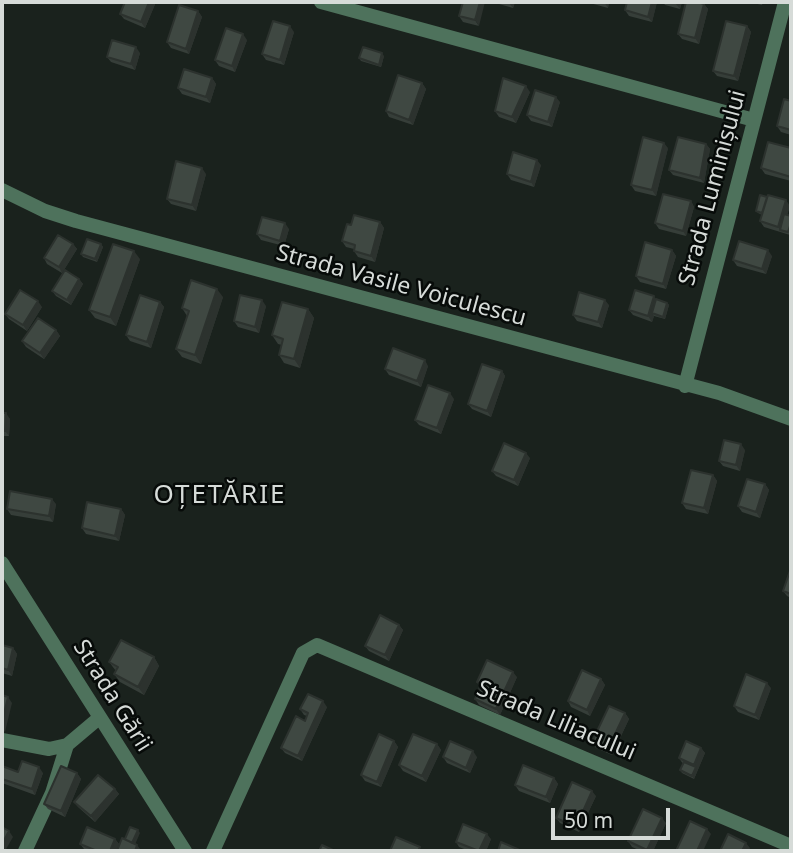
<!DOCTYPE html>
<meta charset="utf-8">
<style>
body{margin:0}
#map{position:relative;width:793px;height:853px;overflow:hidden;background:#1a221d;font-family:"Noto Sans",sans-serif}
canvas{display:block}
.frame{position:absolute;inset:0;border:4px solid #d6dbd8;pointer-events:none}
.scale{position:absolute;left:551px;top:808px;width:119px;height:32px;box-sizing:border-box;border:4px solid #d6dbd8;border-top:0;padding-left:9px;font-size:21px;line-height:24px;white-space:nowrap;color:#d6dbd8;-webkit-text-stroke:5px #070b09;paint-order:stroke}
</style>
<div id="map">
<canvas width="793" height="853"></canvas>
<div class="frame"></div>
<div class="scale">50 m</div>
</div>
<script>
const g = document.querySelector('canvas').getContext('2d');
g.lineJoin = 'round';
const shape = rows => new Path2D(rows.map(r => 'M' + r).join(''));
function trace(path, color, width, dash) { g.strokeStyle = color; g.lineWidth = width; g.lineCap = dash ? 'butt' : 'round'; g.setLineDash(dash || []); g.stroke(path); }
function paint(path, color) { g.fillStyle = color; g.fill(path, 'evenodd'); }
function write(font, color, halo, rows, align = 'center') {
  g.font = font + ' "Noto Sans",sans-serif'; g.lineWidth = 5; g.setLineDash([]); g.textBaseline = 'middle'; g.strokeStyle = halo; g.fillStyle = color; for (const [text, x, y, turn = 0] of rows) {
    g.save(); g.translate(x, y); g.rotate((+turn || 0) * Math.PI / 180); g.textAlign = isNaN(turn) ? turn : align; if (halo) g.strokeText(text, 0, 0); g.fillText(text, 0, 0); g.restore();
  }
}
trace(shape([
 [321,2,754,120],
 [2,190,45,211,76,221,719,393,791,419],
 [685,386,785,2],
 [2,563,185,851],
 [2,740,49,749,67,745,99,718],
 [25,851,52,793,67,745],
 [213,851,303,653,317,645,791,846]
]), '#4e725c', 14);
paint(shape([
 [125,2,156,2,145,28,124,19,120,14],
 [463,2,479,26,463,22,459,16],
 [492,2,515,2,513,8],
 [586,2,609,2,608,8],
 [657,2,652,22,629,16,625,10],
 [663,2,682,2,680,9,665,5],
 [748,2,763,2,762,5],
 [704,4,708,9,699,44,682,39,678,34],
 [198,11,202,17,189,54,171,48,167,42],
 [747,26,751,32,738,81,717,76,713,71],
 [294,32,284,65,266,60,262,54],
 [247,40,235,72,219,66,215,60],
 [140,53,135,70,111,62,107,57],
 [384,56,381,67,361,61,359,58],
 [212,78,216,84,210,103,182,94,178,88],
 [422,83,426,89,413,125,389,117,386,111],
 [530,92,516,123,499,117,495,111],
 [791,101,791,135,781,132,777,126],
 [560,102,552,127,531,121,527,115],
 [706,144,710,149,704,183,673,175,669,170],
 [668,148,656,196,635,191,631,185],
 [791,148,791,181,765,174,761,168],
 [541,165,534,187,511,180,507,174],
 [206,174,196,211,171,204,167,199],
 [691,201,694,207,686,236,659,229,655,223],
 [790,206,787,215,790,235,764,227,760,221,762,215,758,213,756,211],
 [380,222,384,228,375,262,358,257,354,251,354,249,346,247,342,241,351,225],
 [289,229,284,246,261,240,257,234],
 [73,244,77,249,62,273,47,264,44,258],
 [101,244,103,247,97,262,83,257,81,254],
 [672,250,676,256,666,289,640,282,636,276],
 [772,256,766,274,737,266,733,260],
 [140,259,116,326,95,318,89,310],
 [79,279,83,284,71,305,56,296,52,291],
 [223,297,201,364,182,357,176,349,187,316,182,308],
 [656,299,667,303,669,305,665,319,654,316,652,322,633,315,629,310],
 [160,302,164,307,151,348,130,341,126,335],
 [609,305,602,328,577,321,573,315],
 [266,306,259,333,238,327,234,321],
 [42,307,27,331,9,319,5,314],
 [308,309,314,318,300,368,284,363,279,355,282,345,278,344,272,335],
 [56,330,60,336,44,359,26,347,22,341],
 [428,366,421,387,389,375,385,369],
 [502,371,505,376,491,417,472,409,468,404],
 [454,399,441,434,419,425,415,420],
 [2,413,10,419,9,436,2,436],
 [745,450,740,471,723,466,719,461],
 [530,458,518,486,496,476,492,471],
 [713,475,717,481,708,514,686,509,682,503],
 [765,484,769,490,760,518,742,512,738,506],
 [56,504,53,522,11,515,7,509],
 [121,509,125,515,119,541,86,534,82,528],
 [791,568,791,598,787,596,783,591],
 [399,625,403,630,389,661,369,651,365,646],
 [2,645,13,648,17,654,12,676,2,673],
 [154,657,159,666,144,695,120,682,114,674,116,671,109,662],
 [517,677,500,715,479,705,475,699,480,687,477,682],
 [601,679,605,685,590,716,571,707,568,701],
 [771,688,759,720,738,712,734,706],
 [327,707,302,761,285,753,281,748,305,721,307,716,304,715,300,709],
 [625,713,629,719,612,755,596,748,592,742],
 [394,741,398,747,381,787,365,781,361,775],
 [437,744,441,750,426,782,403,771,399,765],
 [701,748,705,753,694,779,682,773,680,770,683,764,679,758],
 [443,757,477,757,470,773,447,763],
 [2,766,18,772,43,773,35,795,2,783],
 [77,773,81,779,65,817,48,809,44,804],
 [554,778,558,784,550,803,519,791,515,785],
 [115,789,119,794,95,822,78,807,74,802],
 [596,796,579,832,560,823,556,818],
 [666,823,653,851,641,851,632,847,628,841],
 [115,839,119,844,116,851,88,851,84,849,80,844],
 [491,839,486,851,469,851,459,847,456,842]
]), '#363e39');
paint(shape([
 [149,2,156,2,145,28,141,22],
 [480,2,485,2,479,26,475,20],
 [509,2,515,2,513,8,509,3],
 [604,2,609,2,608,8],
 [652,2,657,2,652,22,648,17],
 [677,2,682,2,680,9,676,4],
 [704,4,708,9,699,44,695,38],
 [198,11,202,17,189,54,186,49],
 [290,26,294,32,284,65,280,60],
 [747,26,751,32,738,81,734,76],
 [243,34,247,40,235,72,232,66],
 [136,47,140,53,135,70,131,64],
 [382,53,384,56,381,67,379,65],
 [212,78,216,84,210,103,206,97],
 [422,83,426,89,413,125,409,120],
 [526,86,530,92,516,123,512,117],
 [556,97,560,102,552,127,548,122],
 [664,143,668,148,656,196,652,190],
 [706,144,710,149,704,183,700,178],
 [537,160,541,165,534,187,531,182],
 [202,168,206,174,196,211,192,205],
 [786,200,790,206,782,230,780,230,778,227],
 [691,201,694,207,686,236,683,231],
 [380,222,384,228,375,262,371,256],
 [285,223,289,229,284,246,280,241],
 [73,244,77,249,62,273,59,267],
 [101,244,103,247,97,262,95,259],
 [672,250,676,256,666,289,663,284],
 [768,250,772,256,766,274,762,269],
 [134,251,140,259,116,326,110,317],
 [79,279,83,284,71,305,67,300],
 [217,289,223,297,201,364,195,355],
 [654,296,658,302,652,313,654,316,652,322,648,316],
 [262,300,266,306,259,333,255,327],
 [605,300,609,305,602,328,598,322],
 [38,301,42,307,27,331,23,325],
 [160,302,164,307,151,348,147,342],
 [667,303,669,305,665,319,663,317],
 [308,309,314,318,300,368,294,359],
 [56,330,60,336,44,359,40,353],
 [425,360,428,366,421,387,417,381],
 [502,371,505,376,491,417,487,411],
 [450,393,454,399,441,434,437,428],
 [6,413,10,419,9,436,5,431],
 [741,444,745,450,740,471,736,465],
 [526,453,530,458,518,486,514,480],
 [713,475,717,481,708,514,704,508],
 [765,484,769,490,760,518,756,512],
 [52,499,56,504,53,522,49,516],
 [121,509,125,515,119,541,115,536],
 [399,625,403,630,389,661,385,655],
 [13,648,17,654,12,676,8,670],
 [154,657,159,666,144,695,138,687],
 [513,672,517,677,500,715,496,709],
 [601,679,605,685,590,716,587,710],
 [767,683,771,688,759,720,755,715],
 [8,697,12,703,5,732,2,728,2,722],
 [323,701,327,707,302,761,298,756],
 [625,713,629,719,612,755,608,749],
 [394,741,398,747,381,787,377,782],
 [437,744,441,750,426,782,422,776],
 [701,748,705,753,694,779,692,776,696,767,694,765],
 [473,751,477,757,470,773,466,768],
 [39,767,43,773,35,795,32,789],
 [77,773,81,779,65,817,61,811],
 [554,778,558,784,550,803,546,797],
 [115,789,119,794,95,822,91,816],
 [592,791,596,796,579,832,576,827],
 [662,818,666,823,653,851,648,851,647,850],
 [707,829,711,834,703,851,697,851],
 [138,830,140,833,134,847,132,844],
 [9,831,13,837,5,851,2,851,2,844],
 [487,834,491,839,486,851,479,851],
 [115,839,119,844,116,851,110,851],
 [746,843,750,848,749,851,742,851],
 [137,845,141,850,141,851,135,851]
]), '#2c322e');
const building = shape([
 [125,2,149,2,141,22,120,14,125,2],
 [463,2,480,2,475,20,459,16,463,2],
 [627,2,652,2,648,17,625,10,627,2],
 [686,2,697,2,704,4,695,38,678,34,686,2],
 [179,5,198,11,186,49,167,42,179,5],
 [273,21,290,26,280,60,262,54,273,21],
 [726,21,747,26,734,76,713,71,726,21],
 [226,28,243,34,232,66,215,60,226,28],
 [112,40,136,47,131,64,107,57,112,40],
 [363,47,382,53,379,65,359,58,363,47],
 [184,69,212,78,206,97,178,88,184,69],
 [398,75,422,83,409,120,386,111,398,75],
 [503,78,526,86,512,117,495,111,503,78],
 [535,90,556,97,548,122,527,115,535,90],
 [784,99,791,101,791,130,777,126,784,99],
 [643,137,664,143,652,190,631,185,643,137],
 [678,137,706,144,700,178,669,170,678,137],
 [768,142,791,148,791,177,761,168,768,142],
 [513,152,537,160,531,182,507,174,513,152],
 [176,161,202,168,192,205,167,199,176,161],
 [663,194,691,201,683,231,655,223,663,194],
 [760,195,767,197,762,213,756,211,760,195],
 [768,195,786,200,778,227,760,221,768,195],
 [784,214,791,216,791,223,788,232,780,230,784,214],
 [354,215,380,222,371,256,354,251,355,245,342,241,347,224,351,225,354,215],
 [262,217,285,223,280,241,257,234,262,217],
 [58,235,73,244,59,267,44,258,58,235],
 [87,239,101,244,95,259,81,254,87,239],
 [739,241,768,250,762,269,733,260,739,241],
 [645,242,672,250,663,284,636,276,645,242],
 [113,244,134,251,110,317,89,310,113,244],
 [65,270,79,279,67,300,52,291,65,270],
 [191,280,217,289,195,355,176,349,189,311,182,308,191,280],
 [20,290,38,301,23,325,5,314,20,290],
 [635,290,654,296,648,316,629,310,635,290],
 [579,292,605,300,598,322,573,315,579,292],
 [140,295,160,302,147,342,126,335,140,295],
 [240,295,262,300,255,327,234,321,240,295],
 [656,299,667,303,663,317,652,313,656,299],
 [282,302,308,309,294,359,279,355,283,339,272,335,282,302],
 [38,318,56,330,40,353,22,341,38,318],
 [393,348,425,360,417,381,385,369,393,348],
 [482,364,502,371,487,411,468,404,482,364],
 [428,385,450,393,437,428,415,420,428,385],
 [2,413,6,413,5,431,2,430,2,413],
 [724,440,741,444,736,465,719,461,724,440],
 [504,443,526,453,514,480,492,471,504,443],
 [691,470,713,475,704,508,682,503,691,470],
 [747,479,765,484,756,512,738,506,747,479],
 [10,491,52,499,49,516,7,509,10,491],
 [87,502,121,509,115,536,82,528,87,502],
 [791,568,791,594,783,591,791,568],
 [380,615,399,625,385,655,365,646,380,615],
 [121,640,154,657,138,687,114,674,118,667,109,662,121,640],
 [2,645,13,648,8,670,2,668,2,645],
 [487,660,513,672,496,709,475,699,481,684,477,682,487,660],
 [582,670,601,679,587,710,568,701,582,670],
 [746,674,767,683,755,715,734,706,746,674],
 [308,694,323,701,298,756,281,748,296,716,305,721,308,713,300,709,308,694],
 [2,695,8,697,2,722,2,695],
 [609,706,625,713,608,749,592,742,609,706],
 [379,734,394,741,377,782,361,775,379,734],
 [413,734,437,744,422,776,399,765,413,734],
 [450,741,473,751,466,768,443,757,450,741],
 [686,741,701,748,694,765,679,758,686,741],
 [22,761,39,767,32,789,2,779,2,766,18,772,22,761],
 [684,762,696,767,692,776,680,770,684,762],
 [523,765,554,778,546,797,515,785,523,765],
 [61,766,77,773,61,811,44,804,61,766],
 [98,775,115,789,91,816,74,802,98,775],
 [572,782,592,791,576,827,556,818,572,782],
 [643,809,662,818,647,850,628,841,643,809],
 [690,821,707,829,697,851,676,851,690,821],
 [463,824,487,834,479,851,456,842,463,824],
 [2,827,9,831,2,844,2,827],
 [87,827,115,839,110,851,97,851,80,844,87,827],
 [130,827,138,830,132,843,125,839,130,827],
 [728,834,746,843,742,851,720,851,728,834],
 [396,837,420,847,418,851,390,851,396,837],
 [122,838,137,845,135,851,117,851,122,838],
 [501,842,522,851,498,851,501,842],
 [322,845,335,851,319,851,322,845]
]);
paint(building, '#3f4842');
trace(building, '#2c322e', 2);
write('23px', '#d6dbd8', '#070b09', [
 ["Strada Luminișului",713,188,-75],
 ["Strada Vasile Voiculescu",401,286,15],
 ["Strada Gării",112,696,58],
 ["Strada Liliacului",556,721,23]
]);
g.letterSpacing = '2px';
write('26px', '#d6dbd8', '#070b09', [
 ["OȚETĂRIE",220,496]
]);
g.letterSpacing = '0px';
</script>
